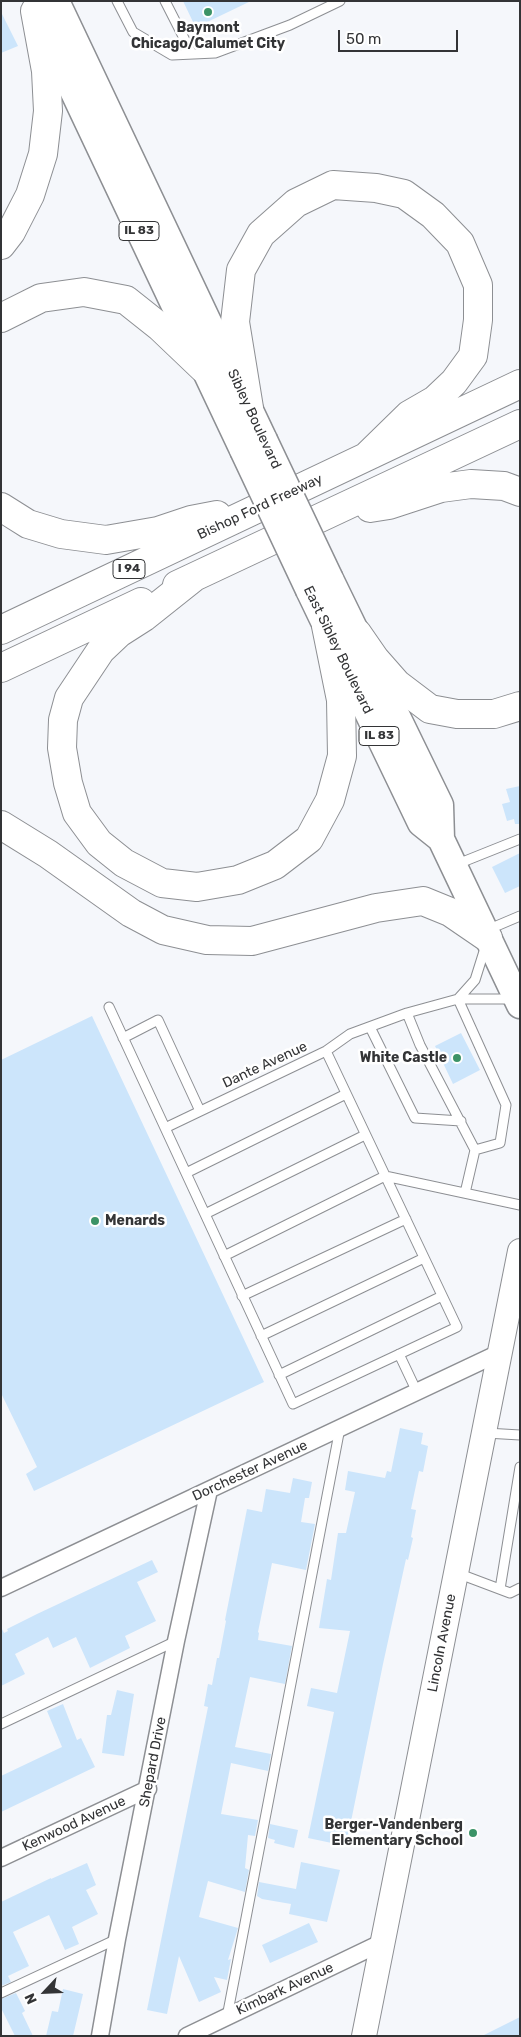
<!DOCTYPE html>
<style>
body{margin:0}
#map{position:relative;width:521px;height:2037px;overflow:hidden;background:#f5f7fb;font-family:Rubik,sans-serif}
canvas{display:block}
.frame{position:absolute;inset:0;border:2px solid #333436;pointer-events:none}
.north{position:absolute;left:20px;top:1967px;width:50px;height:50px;-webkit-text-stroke:4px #fff;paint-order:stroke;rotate:245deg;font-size:14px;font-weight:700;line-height:20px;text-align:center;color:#333436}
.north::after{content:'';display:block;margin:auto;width:18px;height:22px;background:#333436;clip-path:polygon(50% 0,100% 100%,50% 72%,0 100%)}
.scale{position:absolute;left:338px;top:30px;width:120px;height:22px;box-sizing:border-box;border:2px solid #333436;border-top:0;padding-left:6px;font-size:15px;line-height:18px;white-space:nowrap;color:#333436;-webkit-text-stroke:4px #fff;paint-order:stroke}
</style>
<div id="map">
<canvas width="521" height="2037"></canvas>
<div class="frame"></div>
<div class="north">N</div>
<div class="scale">50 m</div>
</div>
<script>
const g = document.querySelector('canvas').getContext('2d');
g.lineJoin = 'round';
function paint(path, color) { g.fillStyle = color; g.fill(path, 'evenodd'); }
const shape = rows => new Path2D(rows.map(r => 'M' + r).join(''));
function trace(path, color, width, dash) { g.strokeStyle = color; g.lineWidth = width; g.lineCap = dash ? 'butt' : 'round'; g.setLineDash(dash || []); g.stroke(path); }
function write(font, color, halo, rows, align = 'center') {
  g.font = font + ' Rubik,sans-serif'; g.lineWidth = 5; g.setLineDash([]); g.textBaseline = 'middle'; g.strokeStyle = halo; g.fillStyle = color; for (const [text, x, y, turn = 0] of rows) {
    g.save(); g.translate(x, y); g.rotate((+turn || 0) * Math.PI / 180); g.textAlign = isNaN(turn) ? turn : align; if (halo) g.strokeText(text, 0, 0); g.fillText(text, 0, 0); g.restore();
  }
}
paint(shape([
 [183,1,251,1,201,25,199,22,194,24],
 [1,12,18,46,1,53],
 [520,786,520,824,515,824,514,819,507,821,502,804,510,802,506,789],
 [520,853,520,886,505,893,492,867],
 [92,1016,264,1382,34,1491,26,1474,37,1467,1,1393,1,1060],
 [461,1033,480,1070,453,1084,435,1046],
 [400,1428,423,1433,421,1444,428,1446,423,1472,419,1471,411,1509,416,1510,411,1537,413,1538,408,1560,406,1559,383,1664,346,1846,308,1838,334,1712,307,1706,311,1688,337,1693,350,1631,319,1628,327,1579,331,1580,338,1533,346,1533,355,1492,345,1490,348,1471,385,1478,387,1471,391,1472],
 [293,1478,312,1482,309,1498,305,1498,301,1522,315,1524,306,1570,272,1563,258,1632,259,1633,258,1640,292,1646,285,1684,250,1677,235,1747,271,1754,268,1771,231,1763,221,1814,258,1820,255,1836,248,1835,245,1868,249,1870,245,1892,208,1881,199,1917,238,1928,228,1960,231,1959,227,1980,214,1977,221,1992,199,2002,179,1956,167,2014,147,2010,208,1707,204,1706,208,1684,212,1685,217,1658,219,1658,226,1621,225,1620,247,1509,262,1512,266,1489,290,1493],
 [152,1560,158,1572,137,1582,156,1621,125,1636,130,1648,90,1668,76,1637,53,1648,48,1637,15,1654,25,1674,1,1686,1,1627,4,1633,8,1631,7,1629,37,1614],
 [117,1690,134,1694,124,1756,102,1753,107,1715,111,1715],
 [63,1704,77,1740,81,1738,95,1767,1,1812,1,1776,62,1747,47,1711],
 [270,1824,298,1830,294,1848,274,1843,275,1840,268,1838],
 [301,1862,340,1870,327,1922,289,1914,291,1904,262,1899,257,1896,259,1882,296,1889],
 [87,1863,96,1885,86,1890,98,1914,72,1927,79,1944,65,1950,49,1915,13,1932,29,1966,8,1976,11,1982,1,1986,1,1902,51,1878,51,1879],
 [309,1923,318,1942,270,1963,262,1945],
 [63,1989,83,1994,73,2036,46,2036,52,2011,58,2012],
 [16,1993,25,2011,22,2013,33,2036,15,2036,1,2008,1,1999],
 [520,2017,520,2036,482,2036]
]), '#cce5fb');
const lane = shape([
 [117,1,133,32,172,55,215,53,290,25,340,1],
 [165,1,192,54],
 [455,865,520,839],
 [487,930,520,916],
 [458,999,506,1105,500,1143,475,1150],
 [458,999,475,980,486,945],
 [109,1007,293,1404,457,1327,326,1051],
 [407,1013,420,1045,475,1150,465,1193],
 [370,1027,415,1118,461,1121],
 [123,1038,158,1020,200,1111],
 [165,1128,326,1051,350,1034,407,1013,458,999,514,999],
 [186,1173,346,1094],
 [385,1176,520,1205],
 [205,1214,365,1135],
 [224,1256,385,1176],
 [242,1296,406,1219],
 [261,1336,424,1258],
 [399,1354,417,1392],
 [279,1375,442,1296],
 [486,1433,520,1435],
 [457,1573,510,1593,520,1588],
 [500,1589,520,1467],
 [1,1724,176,1641],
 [1,1993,117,1939],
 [227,2017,340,1428]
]);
const street = shape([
 [1,1588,499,1353],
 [1,1858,148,1789],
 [100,2036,117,1939,176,1641,209,1490],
 [187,2036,383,1942]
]);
const secondary = shape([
 [364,2036,520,1251]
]);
const primary = shape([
 [56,1,264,440],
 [43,27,243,450],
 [330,579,440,805,441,839],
 [309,590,421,823,441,839,520,1005]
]);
const highway = shape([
 [1,245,11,232,30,195,43,154,48,111,46,71,35,11],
 [1,318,41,298,84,292,126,300,160,327,203,368],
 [249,408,235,322,241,270,261,234,296,203,333,185,376,188,404,194,433,215,460,243,478,285,478,320,473,356,454,382,435,400,409,415,366,457],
 [1,507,28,524,61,534,106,540,158,531,191,520,217,515],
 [370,508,389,505,441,488,471,484,504,486,520,492],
 [193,578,144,617,119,633,101,650,69,698,63,720,62,748,68,783,77,813,99,843,124,863,162,883,197,887,238,880,275,865,309,839,330,800,342,756,341,700,326,626],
 [177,585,520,424],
 [1,630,520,384],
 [357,633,375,659,397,684,430,709,457,714,494,714,520,706],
 [1,668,141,602],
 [1,825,48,854,131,913,163,930,207,940,252,941,376,908,423,901,450,912,488,938]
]);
trace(lane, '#8d8f93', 11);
trace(street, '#8d8f93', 19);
trace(secondary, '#8d8f93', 26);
trace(primary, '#8d8f93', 29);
trace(highway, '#8d8f93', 30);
trace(lane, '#fff', 9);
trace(street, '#fff', 16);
trace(secondary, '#fff', 24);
trace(primary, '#fff', 26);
trace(highway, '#fff', 28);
const primaryBridge = shape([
 [264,440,330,579],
 [243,450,309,590]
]);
trace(primaryBridge, '#8d8f93', 29, []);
trace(primaryBridge, '#fff', 26);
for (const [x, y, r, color] of [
 [208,12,5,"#3c9367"],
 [457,1058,5,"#3c9367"],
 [95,1221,5,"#3c9367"],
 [473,1833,5,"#3c9367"]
]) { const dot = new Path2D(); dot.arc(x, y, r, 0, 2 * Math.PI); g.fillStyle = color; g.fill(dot); trace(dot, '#fff', 2); }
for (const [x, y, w] of [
 [139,231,40],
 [129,569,32],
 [379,736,40]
]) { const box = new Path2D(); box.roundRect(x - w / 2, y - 9.5, w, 19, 4); g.fillStyle = '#fff'; g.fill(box); trace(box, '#333436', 1); }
write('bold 12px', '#333436', null, [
 ["IL 83",139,231],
 ["I 94",129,569],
 ["IL 83",379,736]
]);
write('bold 14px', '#333436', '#fff', [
 ["Baymont",208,28,"center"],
 ["Chicago/Calumet City",208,44,"center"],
 ["White Castle",447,1058],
 ["Menards",105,1221,"left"],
 ["Berger-Vandenberg",463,1825],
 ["Elementary School",463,1841]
], 'right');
write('14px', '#333436', '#fff', [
 ["Sibley Boulevard",254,419,65],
 ["Bishop Ford Freeway",260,507,-25],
 ["East Sibley Boulevard",338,650,64],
 ["Dante Avenue",265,1065,-25],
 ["Dorchester Avenue",250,1471,-25],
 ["Lincoln Avenue",442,1643,-79],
 ["Shepard Drive",153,1762,-79],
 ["Kenwood Avenue",74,1824,-25],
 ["Kimbark Avenue",285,1989,-25]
]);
</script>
